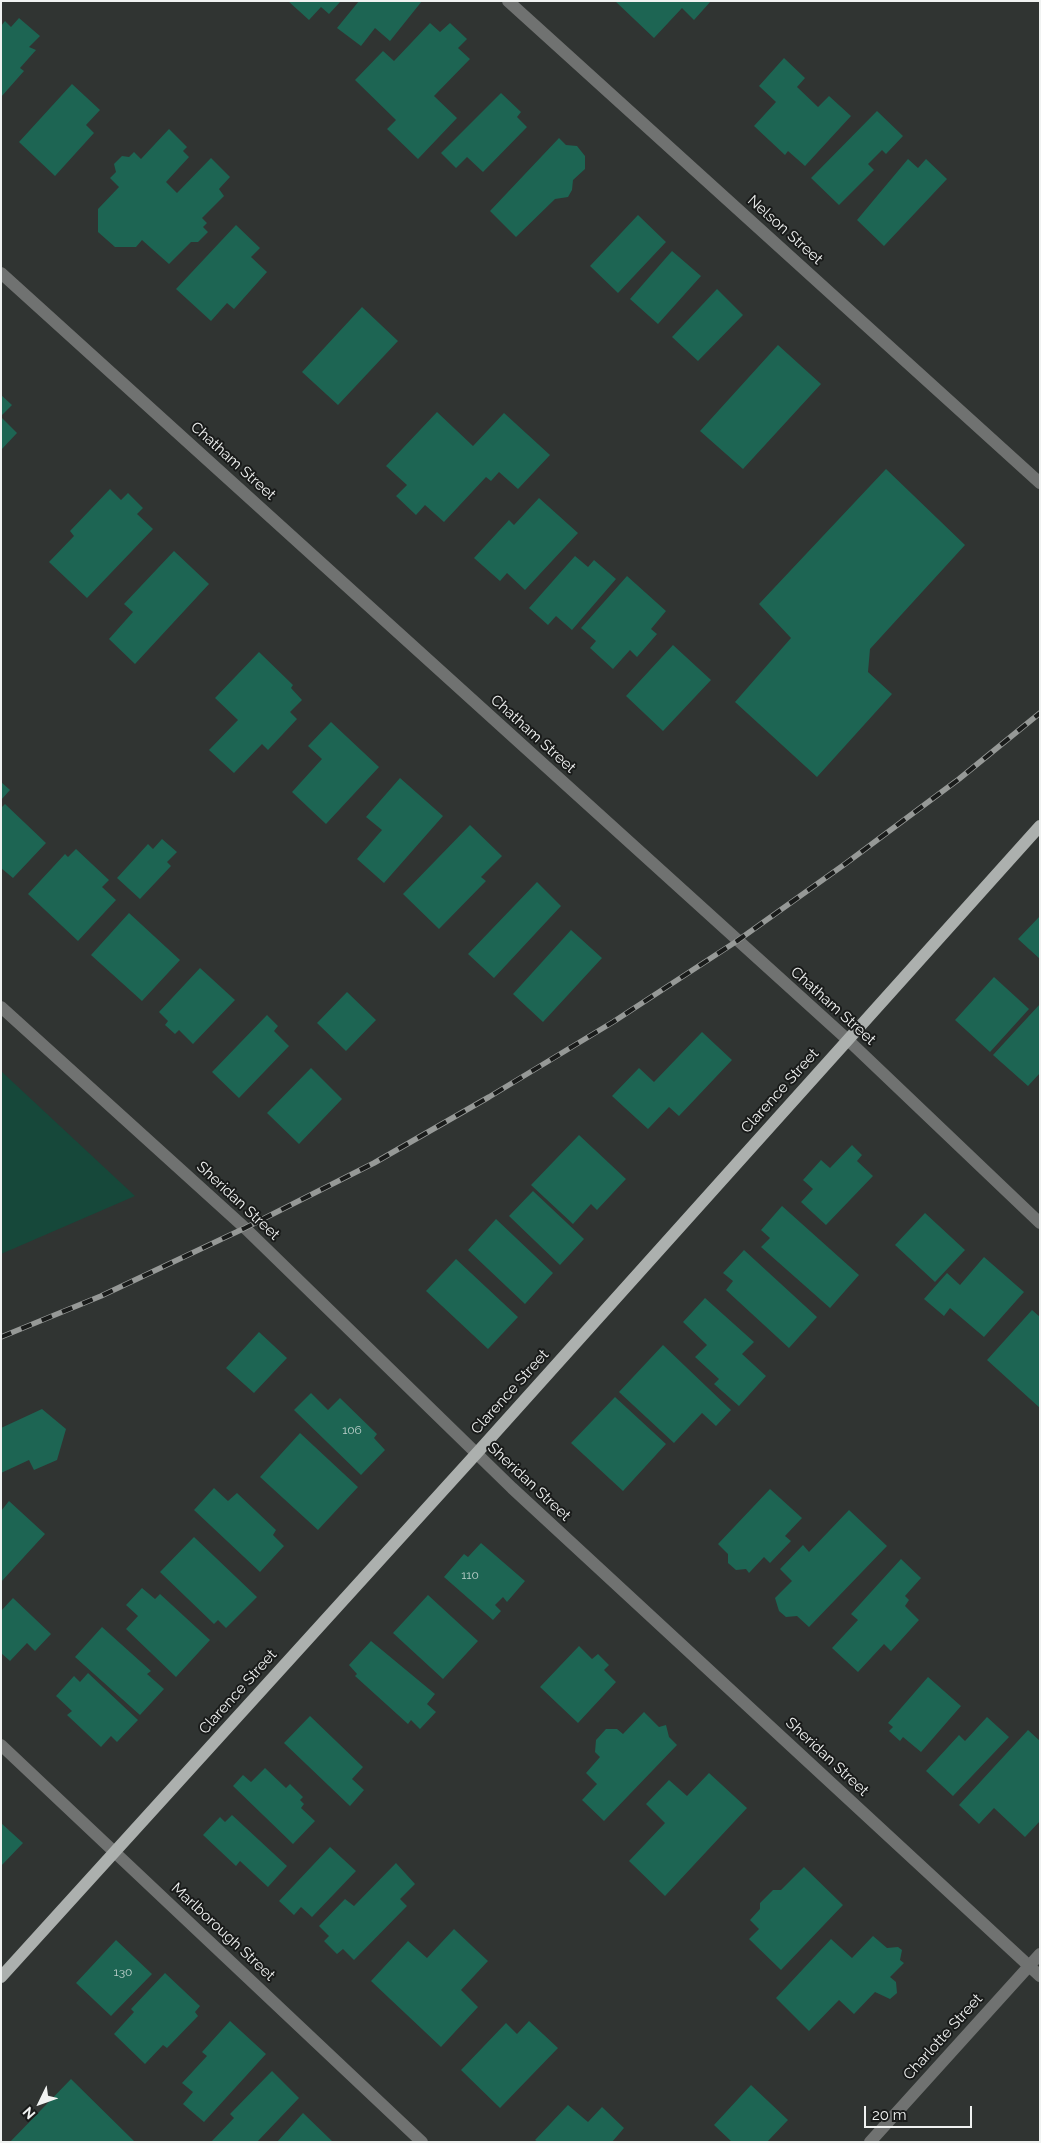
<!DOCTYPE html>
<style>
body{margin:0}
#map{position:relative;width:1041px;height:2143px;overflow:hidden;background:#303432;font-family:Raleway,sans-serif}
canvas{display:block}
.frame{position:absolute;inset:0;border:2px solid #f0f2f1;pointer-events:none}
.north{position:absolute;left:15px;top:2078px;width:50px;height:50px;-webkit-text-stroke:4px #191b1a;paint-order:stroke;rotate:228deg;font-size:14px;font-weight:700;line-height:20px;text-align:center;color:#f0f2f1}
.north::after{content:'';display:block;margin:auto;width:18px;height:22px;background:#f0f2f1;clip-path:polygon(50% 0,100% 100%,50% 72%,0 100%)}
.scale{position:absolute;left:864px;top:2106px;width:108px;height:22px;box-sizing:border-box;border:2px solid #f0f2f1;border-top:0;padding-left:6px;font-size:15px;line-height:18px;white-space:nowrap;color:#f0f2f1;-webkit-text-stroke:4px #191b1a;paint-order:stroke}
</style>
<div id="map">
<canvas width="1041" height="2143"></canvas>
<div class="frame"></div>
<div class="north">N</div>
<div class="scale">20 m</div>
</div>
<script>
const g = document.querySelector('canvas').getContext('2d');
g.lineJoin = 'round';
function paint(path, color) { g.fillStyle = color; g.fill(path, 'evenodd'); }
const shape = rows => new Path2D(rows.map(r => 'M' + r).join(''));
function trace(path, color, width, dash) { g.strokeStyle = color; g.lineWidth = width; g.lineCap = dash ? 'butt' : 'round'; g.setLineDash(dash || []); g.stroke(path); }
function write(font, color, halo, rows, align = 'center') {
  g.font = font + ' Raleway,sans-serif'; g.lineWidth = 4; g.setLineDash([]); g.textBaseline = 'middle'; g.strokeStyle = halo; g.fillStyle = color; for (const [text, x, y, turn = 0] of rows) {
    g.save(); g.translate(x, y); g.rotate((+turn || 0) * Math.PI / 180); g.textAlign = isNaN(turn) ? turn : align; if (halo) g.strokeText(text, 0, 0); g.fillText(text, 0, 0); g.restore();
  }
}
paint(shape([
 [1,1071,135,1196,1,1254]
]), '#16483a');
paint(shape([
 [288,1,341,1,329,14,321,7,309,20],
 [359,1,422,1,390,41,375,28,361,46,337,28],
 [615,1,711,1,694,20,682,8,654,38],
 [19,18,40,36,29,47,36,50,20,68,24,71,1,97,1,26,5,21,11,27],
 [430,23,440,32,450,23,467,39,458,48,470,59,434,96,457,118,418,159,387,129,396,120,355,80,383,51,394,61],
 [784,58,805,78,797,87,818,107,829,96,851,116,805,166,788,151,785,155,754,126,776,102,759,86],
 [72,84,100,110,86,125,94,133,55,176,19,142],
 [501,93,521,112,517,117,527,127,483,172,467,157,456,168,441,153],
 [877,111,903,136,886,154,882,150,868,164,874,170,839,205,811,178],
 [169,129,187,147,183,151,189,157,166,182,177,193,211,158,230,177,219,189,224,196,202,218,207,223,203,227,208,232,198,242,191,242,169,264,142,240,136,247,115,247,98,232,98,209,119,187,110,178,116,172,114,164,122,156,129,157,134,152,141,159],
 [559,138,566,145,577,146,585,156,585,169,573,180,572,190,568,197,555,199,516,237,490,211],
 [908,159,918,168,926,159,947,179,884,246,857,220],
 [638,215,666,242,618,293,590,266],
 [236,225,260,248,251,257,267,272,234,309,227,303,211,321,176,289],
 [672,251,701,276,658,324,630,299],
 [717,289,743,315,698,361,672,337],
 [362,307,398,341,338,405,302,372],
 [778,345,821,384,743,469,700,431],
 [1,395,12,405,1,416],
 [437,412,473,446,504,413,550,455,518,489,499,472,491,481,486,477,444,522,425,505,416,515,396,496,407,485,386,466],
 [1,417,17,433,1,450],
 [886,469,965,545,870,649,868,672,892,694,817,777,735,702,791,638,759,604],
 [110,489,121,500,128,493,143,508,137,514,153,529,87,598,49,562,74,536,70,531],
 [539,498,578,533,525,590,507,573,500,581,474,558,509,520,514,525],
 [174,551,209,584,135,664,109,639,133,612,124,604],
 [575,556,588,567,594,560,616,579,572,630,556,616,548,625,529,608],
 [627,576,666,611,651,629,657,634,637,657,630,650,613,669,590,648,596,641,581,628],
 [673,645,711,680,663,731,626,696],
 [259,652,293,685,291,688,302,700,290,712,297,719,268,750,262,744,234,773,209,750,238,720,215,698],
 [331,722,379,767,326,824,292,792,322,759,308,746],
 [400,778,443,816,384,883,357,859,382,830,366,817],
 [1,782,10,790,1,800],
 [5,804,46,843,13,878,1,868,1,808],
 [470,825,502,856,481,877,486,881,439,929,403,894],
 [162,839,177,852,167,862,171,866,140,899,117,878,148,844,153,849],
 [76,849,109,880,102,887,116,900,78,941,28,894,65,854,68,857],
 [537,882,561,906,494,978,468,954],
 [129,913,180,960,142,1001,91,955],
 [1040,916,1040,959,1018,939],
 [571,930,602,958,543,1022,513,994],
 [200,968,235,1000,193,1044,179,1030,175,1034,165,1025,168,1021,159,1012],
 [994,977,1029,1009,990,1052,955,1020],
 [347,992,376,1020,346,1051,317,1023],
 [1040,1004,1040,1073,1028,1086,993,1055],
 [267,1015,278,1026,274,1031,289,1046,239,1098,212,1072],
 [702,1032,732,1060,679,1116,669,1107,648,1129,612,1096,639,1068,654,1082],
 [311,1068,342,1099,299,1144,267,1113],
 [579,1135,626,1179,597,1210,591,1204,573,1224,531,1185],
 [852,1145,862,1155,857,1161,873,1176,826,1225,801,1202,813,1189,803,1180,821,1160,830,1168],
 [533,1191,584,1239,560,1265,509,1216],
 [782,1206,859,1275,830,1308,761,1247,770,1238,761,1230],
 [925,1213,965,1250,935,1282,895,1245],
 [496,1219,553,1273,525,1304,468,1250],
 [744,1250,817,1317,789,1348,726,1290,733,1281,723,1273],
 [984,1257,1024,1292,984,1337,950,1308,944,1316,924,1299,947,1273,960,1285],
 [456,1259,518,1317,488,1349,426,1291],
 [705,1298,754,1342,742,1354,766,1376,739,1406,714,1384,719,1379,695,1357,707,1345,683,1322],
 [1032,1310,1040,1317,1040,1408,987,1360],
 [259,1332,287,1358,254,1393,226,1368],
 [663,1345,731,1410,716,1426,702,1413,674,1443,619,1392],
 [311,1393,328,1410,340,1398,377,1434,374,1438,385,1450,361,1475,294,1410],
 [615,1397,666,1444,623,1491,571,1443],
 [42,1409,66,1429,57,1460,34,1470,29,1460,1,1473,1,1428],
 [300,1433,358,1487,318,1530,260,1477],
 [214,1488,228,1501,237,1493,276,1530,273,1535,284,1546,260,1572,194,1510],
 [770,1489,802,1518,785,1536,791,1541,770,1563,764,1557,749,1573,746,1569,736,1570,728,1563,728,1554,718,1544],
 [9,1501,45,1534,1,1582,1,1511],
 [849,1510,887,1546,809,1627,797,1616,786,1617,779,1611,775,1598,792,1581,780,1569,803,1545,809,1552],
 [194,1537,257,1597,226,1628,218,1620,214,1624,160,1572],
 [481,1543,525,1581,507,1602,503,1597,495,1605,501,1611,493,1620,444,1577,464,1554,468,1557],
 [901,1559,921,1578,905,1596,909,1600,905,1606,919,1620,891,1651,884,1644,858,1672,832,1648,858,1620,851,1614],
 [142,1588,155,1599,160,1594,210,1640,176,1677,126,1629,138,1616,126,1605],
 [428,1595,478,1641,443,1679,393,1633],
 [13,1598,51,1634,35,1651,27,1643,10,1661,1,1653,1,1611],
 [102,1627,151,1671,147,1674,164,1689,140,1715,75,1657],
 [371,1641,435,1694,427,1704,436,1712,420,1729,411,1720,408,1724,355,1676,357,1674,349,1665],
 [579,1646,592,1659,598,1654,609,1665,604,1670,616,1682,578,1723,540,1687],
 [88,1673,138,1720,117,1742,111,1736,101,1747,67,1715,72,1711,56,1696,74,1676,80,1682],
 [928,1677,961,1706,921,1752,903,1737,900,1741,889,1731,893,1727,888,1723],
 [644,1712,659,1727,666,1725,669,1737,677,1745,604,1821,582,1800,597,1784,586,1773,600,1757,595,1752,596,1740,606,1729,617,1729,623,1734],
 [310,1716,363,1767,352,1779,364,1790,350,1806,284,1743],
 [987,1717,1009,1737,953,1796,926,1771,959,1735,965,1741],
 [1028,1730,1040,1741,1040,1821,1025,1837,994,1808,979,1824,959,1805],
 [265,1768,286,1788,290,1784,303,1797,300,1800,304,1804,301,1808,315,1821,293,1844,233,1786,243,1775,251,1782],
 [709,1773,747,1808,665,1896,629,1861,665,1823,646,1804,669,1780,687,1796],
 [232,1815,287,1866,268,1887,240,1861,236,1866,203,1835,220,1817,225,1822],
 [1,1823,23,1843,1,1866],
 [330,1847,356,1871,312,1917,301,1907,294,1915,279,1901],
 [396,1863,415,1884,400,1899,407,1906,354,1960,343,1949,337,1954,324,1941,329,1936,319,1926,345,1899,354,1906],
 [804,1867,843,1905,781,1970,749,1939,759,1929,750,1920,760,1909,760,1903,773,1890,781,1890],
 [454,1929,488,1961,461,1990,478,2007,441,2047,371,1981,408,1941,427,1958],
 [873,1936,887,1948,898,1947,902,1950,900,1960,904,1963,890,1977,896,1982,897,1993,890,1999,875,1992,854,2014,839,2000,809,2031,776,1998,831,1939,852,1958],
 [116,1940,152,1974,111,2016,76,1983],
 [165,1973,200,2006,195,2012,198,2016,167,2048,163,2045,145,2064,114,2034,134,2012,131,2009],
 [230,2021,266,2054,204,2122,183,2104,193,2092,182,2083,207,2056,202,2052],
 [529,2021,558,2048,500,2108,461,2070,506,2023,517,2034],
 [272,2071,299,2098,257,2142,211,2142,234,2118,230,2114],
 [71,2079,135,2142,10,2142],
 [751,2085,788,2120,767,2142,732,2142,714,2125],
 [568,2105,588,2122,602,2107,624,2128,612,2142,538,2142,535,2140],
 [303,2113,332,2141,331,2142,277,2142]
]), '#1d6553');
trace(shape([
 [508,1,1040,483],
 [1,273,848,1040,1040,1223],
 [1,1007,245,1228,512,1488,1040,1976],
 [1,1745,422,2142],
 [870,2142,1040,1954]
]), '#707271', 12);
trace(shape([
 [1,1977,476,1454,1040,826]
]), '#acb0ae', 12);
const rail = shape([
 [1,1337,101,1296,245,1228,374,1163,489,1097,613,1022,737,941,845,864,959,779,1040,713]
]);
trace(rail, '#969997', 5.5);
trace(rail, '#191b1a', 4, [11]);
write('12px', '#bbcfca', null, [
 ["106",352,1430],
 ["110",470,1575],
 ["130",123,1972]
]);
write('15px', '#f0f2f1', '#191b1a', [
 ["Nelson Street",785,230,42],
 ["Chatham Street",233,461,42],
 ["Chatham Street",533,734,42],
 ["Chatham Street",833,1006,42],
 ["Clarence Street",780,1091,-48],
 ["Sheridan Street",238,1201,43],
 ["Clarence Street",510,1392,-48],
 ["Sheridan Street",529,1482,43],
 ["Clarence Street",238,1692,-48],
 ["Sheridan Street",827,1757,43],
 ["Marlborough Street",223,1932,43],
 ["Charlotte Street",943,2037,-48]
]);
</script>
